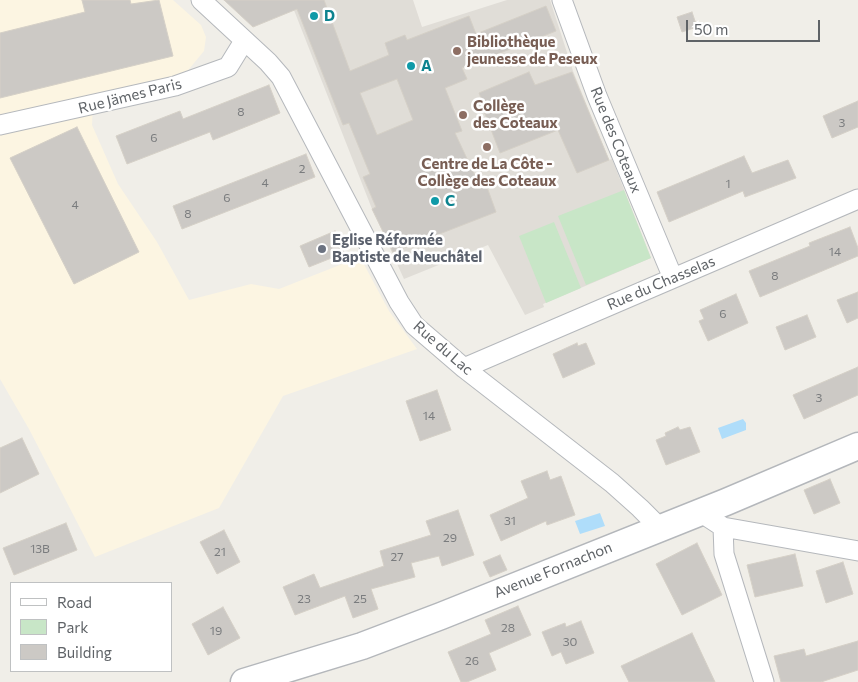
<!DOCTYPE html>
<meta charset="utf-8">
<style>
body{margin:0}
#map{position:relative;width:858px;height:682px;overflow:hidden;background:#f0eee8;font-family:Commissioner,sans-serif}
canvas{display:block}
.legend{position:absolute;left:10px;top:582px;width:162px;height:90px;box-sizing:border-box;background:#fff;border:1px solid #bfc1c2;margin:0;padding:6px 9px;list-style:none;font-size:15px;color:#5f6367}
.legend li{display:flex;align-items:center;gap:10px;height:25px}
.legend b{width:25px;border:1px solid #bfc1c2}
.scale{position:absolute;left:686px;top:20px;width:134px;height:22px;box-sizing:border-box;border:2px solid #5f6367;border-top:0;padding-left:6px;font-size:15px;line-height:18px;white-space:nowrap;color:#5f6367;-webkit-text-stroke:4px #fff;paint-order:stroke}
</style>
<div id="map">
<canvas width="858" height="682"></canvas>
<ul class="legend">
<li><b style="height:6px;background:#fff"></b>Road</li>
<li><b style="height:14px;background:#c8e6c7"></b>Park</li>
<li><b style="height:14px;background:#ccc9c5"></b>Building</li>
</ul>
<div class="scale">50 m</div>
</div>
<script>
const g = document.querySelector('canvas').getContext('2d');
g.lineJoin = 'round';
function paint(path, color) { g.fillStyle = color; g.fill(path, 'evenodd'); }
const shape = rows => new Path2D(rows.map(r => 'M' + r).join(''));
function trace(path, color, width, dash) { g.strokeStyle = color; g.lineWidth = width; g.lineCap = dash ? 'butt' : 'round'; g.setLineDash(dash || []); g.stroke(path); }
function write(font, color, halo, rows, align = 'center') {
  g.font = font + ' Commissioner,sans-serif'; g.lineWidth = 5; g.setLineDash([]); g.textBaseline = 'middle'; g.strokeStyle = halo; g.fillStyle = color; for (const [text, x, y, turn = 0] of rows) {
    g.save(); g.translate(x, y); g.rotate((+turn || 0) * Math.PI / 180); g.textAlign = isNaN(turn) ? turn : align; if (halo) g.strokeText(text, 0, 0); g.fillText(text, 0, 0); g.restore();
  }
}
paint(shape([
 [0,0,173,0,201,25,206,37,204,51,175,86,93,105,92,125,118,184,157,242,189,300,251,284,279,289,360,257,389,311,417,349,283,396,219,508,95,557,29,429,0,379]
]), '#fcf5e2');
paint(shape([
 [290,0,413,0,422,27,507,0,550,0,573,71,609,160,612,159,651,258,543,304,544,307,525,315,488,245,404,279,372,209]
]), '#e0ddd7');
paint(shape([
 [624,190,651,258,586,285,558,216],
 [554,222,581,288,546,303,519,236]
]), '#c8e6c7');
paint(shape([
 [743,419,746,423,746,430,722,439,718,428],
 [600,513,605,526,580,534,575,521]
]), '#afddfa');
const building = shape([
 [82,0,130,0,131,4,159,0,173,56,0,98,0,33,85,12,82,0],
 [224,0,324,0,350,71,389,55,385,43,405,35,407,40,469,16,476,34,546,6,556,31,462,68,467,79,445,88,462,131,455,133,476,178,483,176,496,212,393,252,372,209,376,207,363,177,370,174,349,123,343,125,297,9,253,27,224,0],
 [397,79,413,120,377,135,360,93,397,79],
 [692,12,697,27,682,32,677,17,692,12],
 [529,72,535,85,572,72,609,160,577,173,558,130,500,153,482,106,484,106,479,93,529,72],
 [269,85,280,113,213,140,210,132,127,164,116,136,180,111,183,119,269,85],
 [858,101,858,127,832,138,823,116,858,101],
 [77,127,139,252,74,284,10,158,77,127],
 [306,154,315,177,182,229,173,206,306,154],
 [744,156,752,173,788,160,796,178,745,197,743,191,669,222,657,192,744,156],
 [850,227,858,248,858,256,760,297,749,271,810,246,809,243,850,227],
 [335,231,344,253,309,267,300,246,335,231],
 [858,292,858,318,847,323,837,300,858,292],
 [736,294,748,323,708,341,699,321,704,319,700,310,736,294],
 [807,315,816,337,785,350,776,327,807,315],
 [577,343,578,346,586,343,595,364,563,378,553,354,577,343],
 [858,367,858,395,804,419,793,395,858,367],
 [437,390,451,430,420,441,406,401,437,390],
 [678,427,680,430,690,427,700,452,666,465,656,440,666,436,665,433,678,427],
 [22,438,39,474,0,493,0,448,22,438],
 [547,471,550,480,561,476,575,515,547,525,546,521,501,541,490,515,528,498,521,481,547,471],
 [830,479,840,503,814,514,804,490,830,479],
 [458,510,474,555,442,566,439,556,411,563,415,577,371,589,378,609,353,618,345,596,295,615,283,587,314,574,320,588,384,566,380,551,431,535,426,521,458,510],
 [66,523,77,550,14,575,3,548,66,523],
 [224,530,240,562,217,574,200,542,224,530],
 [697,543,722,595,682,615,656,564,697,543],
 [795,554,803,586,755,597,747,565,795,554],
 [500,555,507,570,490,577,483,562,500,555],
 [843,562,853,594,826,603,816,571,843,562],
 [518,606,531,635,489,653,496,670,467,682,461,682,448,652,491,634,485,620,518,606],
 [223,607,240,638,208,655,192,624,223,607],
 [581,621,594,653,566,664,561,652,552,656,542,632,565,623,566,627,581,621],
 [692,633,715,682,629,682,621,666,692,633],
 [858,641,858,670,821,682,781,682,774,656,804,649,806,656,858,641]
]);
paint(building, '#ccc9c5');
trace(building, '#d5d0c7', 1);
const street = shape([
 [201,0,268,62,281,77,399,302,414,325,464,368,612,483,640,508,653,521,655,529],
 [562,0,597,96,673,278],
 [0,125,175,86,228,67,244,41],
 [464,368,858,199],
 [700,512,723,527,858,551],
 [723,527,724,554,764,682]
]);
const secondary = shape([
 [244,682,362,646,441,616,726,502,858,446]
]);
trace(street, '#b5b8bc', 21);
trace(secondary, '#b4b7bb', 29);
trace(street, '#fff', 19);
trace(secondary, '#fff', 26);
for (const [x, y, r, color] of [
 [314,16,5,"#0f9aa8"],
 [457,51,5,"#8d6e63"],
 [411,66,5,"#0f9aa8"],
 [463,115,5,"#8d6e63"],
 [487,147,5,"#8d6e63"],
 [435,201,5,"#0f9aa8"],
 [322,249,5,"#6b7280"]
]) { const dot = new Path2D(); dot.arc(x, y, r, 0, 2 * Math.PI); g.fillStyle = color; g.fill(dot); trace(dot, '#fff', 2); }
write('12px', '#7a7c7e', null, [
 ["8",241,112],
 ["3",842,123],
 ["6",154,138],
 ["2",302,169],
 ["4",265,183],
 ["1",728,184],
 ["6",227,198],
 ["4",75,205],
 ["8",188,214],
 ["14",835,252],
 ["8",775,276],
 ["6",723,314],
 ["3",819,398],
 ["14",429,416],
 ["31",510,521],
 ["29",450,538],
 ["13B",40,549],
 ["21",220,552],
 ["27",397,557],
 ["23",304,599],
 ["25",360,599],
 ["28",508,628],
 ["19",216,631],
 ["30",570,642],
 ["26",472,661]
]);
write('bold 15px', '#0d838f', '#fff', [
 ["D",324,16],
 ["A",421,66],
 ["C",445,201]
], 'left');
write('bold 15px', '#785e54', '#fff', [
 ["Bibliothèque",467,42],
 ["jeunesse de Peseux",467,59],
 ["Collège",473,106],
 ["des Coteaux",473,123],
 ["Centre de La Côte -",487,164,"center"],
 ["Collège des Coteaux",487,181,"center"]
], 'left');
write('15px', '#5f6367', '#fff', [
 ["Rue Jämes Paris",130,96,-14],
 ["Rue des Coteaux",616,140,68],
 ["Rue du Chasselas",661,283,-23],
 ["Rue du Lac",443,348,41],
 ["Avenue Fornachon",553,570,-22]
]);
write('bold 15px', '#5b616d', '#fff', [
 ["Eglise Réformée",332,240],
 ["Baptiste de Neuchâtel",332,257]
], 'left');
</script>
